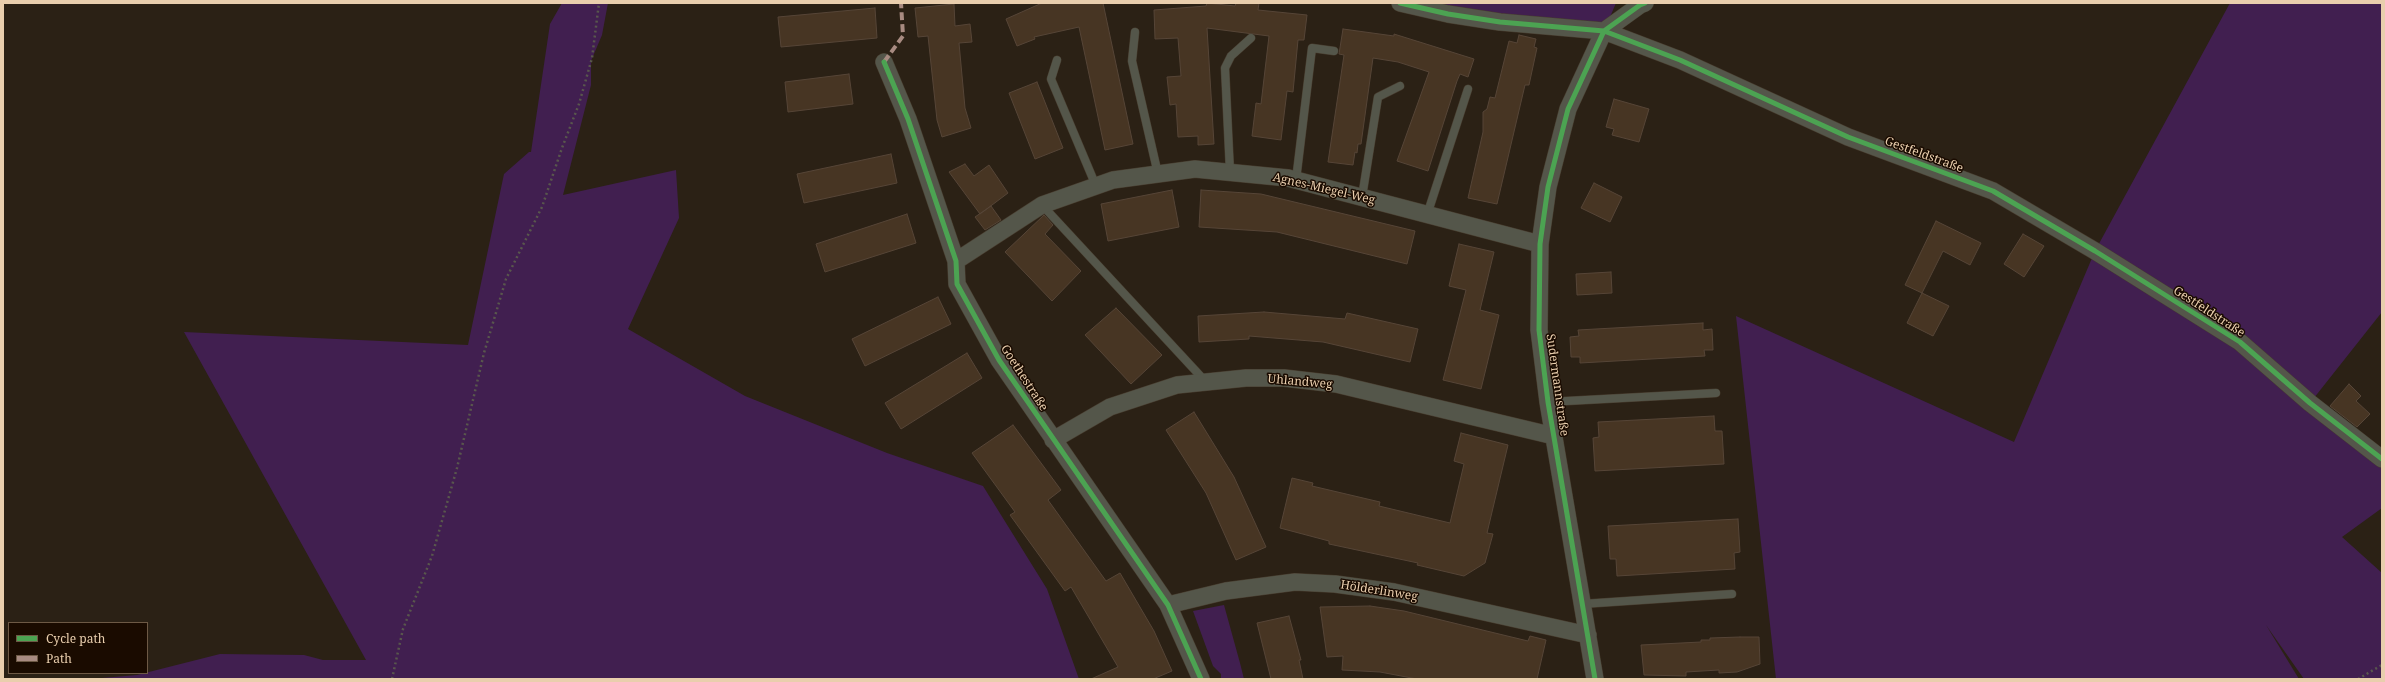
<!DOCTYPE html>
<meta charset="utf-8">
<style>
body{margin:0}
#map{position:relative;width:2385px;height:682px;overflow:hidden;background:#2b2115;font-family:"Noto Serif",serif}
canvas{display:block}
.frame{position:absolute;inset:0;border:4px solid #e9cead;pointer-events:none}
.legend{position:absolute;left:8px;top:622px;width:140px;height:52px;box-sizing:border-box;background:#1a0b00;border:1px solid #6d5945;margin:0;padding:5px 7px;list-style:none;font-size:12px;color:#e9cead}
.legend li{display:flex;align-items:center;gap:8px;height:20px}
.legend b{width:20px;border:1px solid #6d5945}
</style>
<div id="map">
<canvas width="2385" height="682"></canvas>
<div class="frame"></div>
<ul class="legend">
<li><b style="height:5px;background:#4ca352"></b>Cycle path</li>
<li><b style="height:5px;background:#a88b81"></b>Path</li>
</ul>
</div>
<script>
const g = document.querySelector('canvas').getContext('2d');
g.lineJoin = 'round';
function paint(path, color) { g.fillStyle = color; g.fill(path, 'evenodd'); }
const shape = rows => new Path2D(rows.map(r => 'M' + r).join(''));
function trace(path, color, width, dash) { g.strokeStyle = color; g.lineWidth = width; g.lineCap = dash ? 'butt' : 'round'; g.setLineDash(dash || []); g.stroke(path); }
function write(font, color, halo, rows, align = 'center') {
  g.font = font + ' "Noto Serif",serif'; g.lineWidth = 3; g.setLineDash([]); g.textBaseline = 'middle'; g.strokeStyle = halo; g.fillStyle = color; for (const [text, x, y, turn = 0] of rows) {
    g.save(); g.translate(x, y); g.rotate((+turn || 0) * Math.PI / 180); g.textAlign = isNaN(turn) ? turn : align; if (halo) g.strokeText(text, 0, 0); g.fillText(text, 0, 0); g.restore();
  }
}
paint(shape([
 [562,3,608,3,602,35,591,61,591,85,563,195,676,170,679,218,628,329,745,396,887,453,983,486,1047,589,1079,679,90,679,137,675,220,654,304,655,323,660,366,660,184,332,468,345,504,174,529,152,531,152,550,24],
 [1400,3,1616,3,1604,31],
 [2230,3,2382,3,2382,312,2310,403,2382,459,2382,508,2342,537,2382,573,2382,679,2304,679,2266,625,2299,679,1776,679,1736,316,2014,442,2095,251],
 [1224,605,1240,663,1244,679,1221,679,1221,674,1213,666,1193,611]
]), '#411f50');
const building = shape([
 [1042,3,1103,3,1133,144,1105,150,1079,27,1034,37,1035,39,1017,46,1006,19,1042,3],
 [1207,3,1235,6,1236,3,1259,3,1258,10,1307,15,1304,40,1298,40,1293,92,1287,91,1281,140,1252,136,1256,103,1261,104,1269,36,1207,28,1214,144,1198,145,1198,136,1178,137,1176,104,1170,105,1167,77,1181,76,1178,38,1155,39,1154,10,1206,6,1207,3],
 [954,4,955,26,970,24,972,42,959,43,965,108,971,128,942,137,937,120,928,36,918,37,915,8,954,4],
 [875,8,877,38,781,47,778,17,875,8],
 [1343,29,1394,36,1394,34,1474,59,1468,77,1460,74,1457,81,1428,171,1397,161,1429,72,1398,62,1373,58,1361,144,1358,144,1357,153,1355,152,1353,165,1328,162,1344,55,1339,54,1343,29],
 [1519,35,1536,39,1534,47,1537,48,1529,85,1525,85,1497,204,1468,198,1483,132,1483,112,1487,109,1490,97,1495,98,1509,41,1517,43,1519,35],
 [849,74,853,104,788,112,785,82,849,74],
 [1037,82,1063,148,1035,159,1009,93,1037,82],
 [1614,99,1649,109,1639,142,1612,135,1614,129,1606,127,1614,99],
 [891,154,897,183,804,203,797,174,891,154],
 [965,164,974,176,989,165,1008,193,980,214,949,172,965,164],
 [1594,183,1622,197,1610,222,1581,208,1594,183],
 [1172,190,1179,227,1108,241,1101,204,1172,190],
 [1201,190,1261,194,1415,231,1407,264,1277,232,1199,227,1201,190],
 [991,206,1001,220,985,230,975,217,991,206],
 [907,214,916,243,825,272,816,244,907,214],
 [1044,215,1053,225,1045,234,1081,271,1052,301,1005,252,1044,215],
 [1936,221,1981,243,1970,265,1943,251,1922,293,1905,285,1936,221],
 [2023,234,2044,246,2024,277,2004,264,2023,234],
 [1459,244,1494,252,1480,310,1499,315,1481,389,1443,380,1466,290,1449,286,1459,244],
 [1611,272,1612,293,1577,295,1576,274,1611,272],
 [1922,293,1949,306,1933,336,1907,323,1922,293],
 [938,297,951,324,865,366,852,339,938,297],
 [1116,308,1162,355,1131,384,1085,335,1116,308],
 [1264,312,1345,319,1347,313,1418,329,1410,362,1323,342,1249,336,1249,339,1199,342,1198,316,1264,312],
 [1703,323,1703,330,1712,329,1713,350,1704,350,1705,356,1580,363,1580,357,1571,357,1570,337,1579,336,1578,330,1703,323],
 [967,353,982,378,901,429,885,403,967,353],
 [2349,384,2361,396,2356,401,2370,414,2357,427,2330,406,2349,384],
 [1194,412,1234,477,1266,547,1236,560,1206,493,1166,430,1194,412],
 [1714,416,1715,431,1722,431,1724,464,1595,471,1593,438,1599,437,1598,422,1714,416],
 [1013,425,1061,490,1048,500,1106,581,1120,573,1154,631,1172,671,1153,679,1091,679,1118,667,1071,587,1065,591,1010,515,1015,512,972,453,1013,425],
 [1461,433,1508,445,1487,533,1493,534,1485,563,1464,576,1417,565,1418,563,1329,544,1329,541,1280,528,1292,478,1313,483,1312,486,1380,502,1379,506,1450,523,1464,464,1454,461,1461,433],
 [1738,519,1740,552,1734,553,1735,569,1617,576,1616,559,1610,559,1608,526,1738,519],
 [1370,606,1404,611,1528,641,1530,636,1546,640,1537,679,1417,679,1380,672,1342,670,1343,656,1327,657,1320,607,1370,606],
 [1289,616,1301,660,1299,660,1303,679,1271,679,1257,623,1289,616],
 [1740,637,1759,637,1760,664,1737,672,1719,673,1719,670,1686,672,1686,676,1644,675,1641,645,1701,642,1701,640,1710,640,1710,638,1740,637]
]);
paint(building, '#473523');
trace(building, '#564537', 1);
const lane = shape([
 [1135,32,1132,61,1158,174],
 [1057,60,1051,79,1096,186],
 [1230,172,1225,68,1231,56,1251,38],
 [1296,180,1312,48,1334,51],
 [1362,197,1378,97,1400,86],
 [1042,205,1205,381],
 [1427,215,1468,89],
 [1548,402,1716,393],
 [1582,604,1732,594]
]);
const street = shape([
 [1400,3,1448,14,1500,22,1604,31,1680,60,1848,137,1993,191,2095,251,2240,342,2310,403,2382,459],
 [884,62,908,119,956,261,957,284,999,360,1168,605,1201,679],
 [956,261,1042,205,1113,180,1195,169,1288,178,1540,244],
 [1053,440,1110,407,1177,385,1246,378,1284,378,1336,384,1554,436],
 [1168,605,1226,591,1295,582,1335,584,1394,592,1588,635],
 [1595,679,1548,402,1539,330,1540,244,1548,187,1568,109,1604,31,1640,5,1645,3]
]);
trace(lane, '#483d2f', 9);
trace(street, '#483d2f', 18);
trace(shape([
 [392,679,403,629,432,556,457,468,484,353,506,279,542,207,562,148,579,104,592,58,599,3],
 [2358,679,2382,665]
]), '#59574d', 2.5, [2, 3]);
trace(lane, '#54564a', 8);
trace(street, '#54564a', 17);
trace(shape([
 [884,62,903,36,901,3]
]), '#a88b81', 4, [8, 4]);
trace(shape([
 [1400,3,1448,14,1500,22,1604,31,1680,60,1848,137,1993,191,2095,251,2240,342,2310,403,2382,459],
 [884,62,908,119,956,261,957,284,999,360,1168,605,1201,679],
 [1595,679,1548,402,1539,330,1540,244,1548,187,1568,109,1604,31,1640,5,1645,3]
]), '#4ca352', 5);
write('12px', '#e9cead', '#1a0b00', [
 ["Gestfeldstraße",1924,155,20],
 ["Agnes-Miegel-Weg",1324,189,13],
 ["Gestfeldstraße",2209,312,33],
 ["Goethestraße",1024,378,57],
 ["Uhlandweg",1300,382,5],
 ["Sudermannstraße",1557,385,82],
 ["Hölderlinweg",1379,591,9]
]);
</script>
